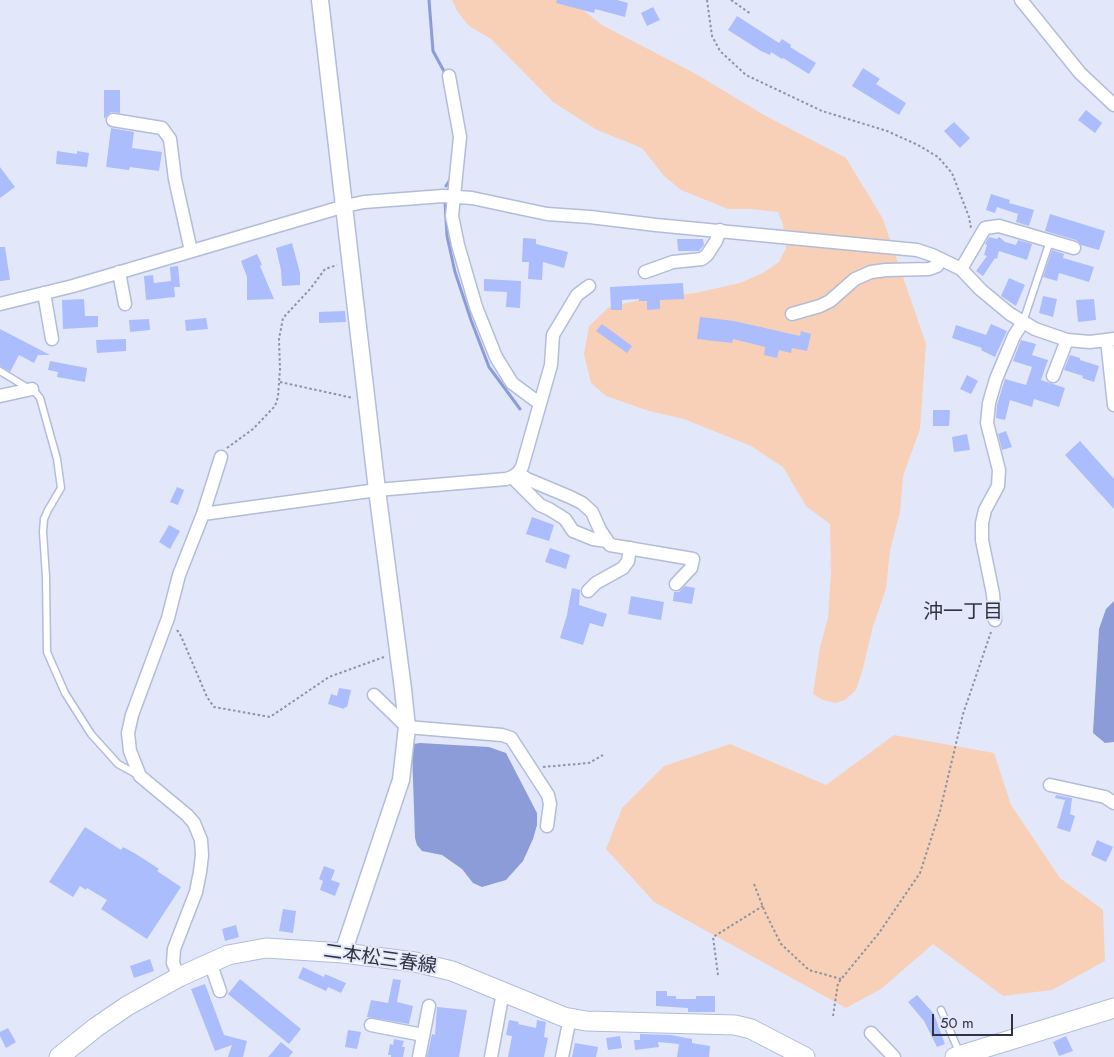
<!DOCTYPE html>
<meta charset="utf-8">
<style>
body{margin:0}
#map{position:relative;width:1114px;height:1057px;overflow:hidden;background:#e2e8fa;font-family:Jost,sans-serif}
canvas{display:block}
.scale{position:absolute;left:932px;top:1014px;width:81px;height:22px;box-sizing:border-box;border:2px solid #30333f;border-top:0;padding-left:6px;font-size:15px;line-height:18px;white-space:nowrap;color:#30333f;-webkit-text-stroke:4px #e2e8fa;paint-order:stroke}
</style>
<div id="map">
<canvas width="1114" height="1057"></canvas>
<div class="scale">50 m</div>
</div>
<script>
const g = document.querySelector('canvas').getContext('2d');
g.lineJoin = 'round';
function paint(path, color) { g.fillStyle = color; g.fill(path, 'evenodd'); }
const shape = rows => new Path2D(rows.map(r => 'M' + r).join(''));
function trace(path, color, width, dash) { g.strokeStyle = color; g.lineWidth = width; g.lineCap = dash ? 'butt' : 'round'; g.setLineDash(dash || []); g.stroke(path); }
function write(font, color, halo, rows, align = 'center') {
  g.font = font + ' Jost,"Noto Sans JP",sans-serif'; g.lineWidth = 4; g.setLineDash([]); g.textBaseline = 'middle'; g.strokeStyle = halo; g.fillStyle = color; for (const [text, x, y, turn = 0] of rows) {
    g.save(); g.translate(x, y); g.rotate((+turn || 0) * Math.PI / 180); g.textAlign = isNaN(turn) ? turn : align; if (halo) g.strokeText(text, 0, 0); g.fillText(text, 0, 0); g.restore();
  }
}
paint(shape([
 [452,0,570,0,602,25,696,74,764,115,846,158,883,219,926,344,920,429,903,476,900,512,890,550,886,589,873,626,863,668,856,690,845,700,835,703,823,700,813,694,820,647,828,618,831,572,830,524,806,506,783,467,751,446,684,419,649,411,606,396,591,383,584,354,589,326,609,307,649,298,695,293,740,283,763,273,779,262,786,248,783,225,778,212,751,209,728,209,681,190,664,176,642,148,597,130,553,102,491,39,469,26,457,11],
 [894,735,994,753,1011,805,1060,878,1103,910,1105,961,1052,990,1003,996,933,944,881,989,846,1008,654,902,606,849,622,808,664,766,730,744,826,785]
]), '#f7d0b7');
paint(shape([
 [1114,601,1114,742,1105,743,1093,733,1099,629,1106,609],
 [420,743,489,747,506,753,537,813,537,825,533,839,523,861,506,880,482,887,473,883,462,869,442,855,422,851,417,845,415,838,412,751,413,744]
]), '#8b9cd8');
trace(shape([
 [429,0,433,51,446,75],
 [446,186,451,178],
 [445,202,447,236,455,272,471,320,489,367,520,409]
]), '#8b9cd8', 3);
paint(shape([
 [557,0,617,0,628,3,625,17,595,9,594,13,556,3],
 [653,7,660,20,647,26,641,13],
 [737,16,779,43,782,39,791,45,790,47,816,63,809,74,783,58,782,59,771,52,770,55,761,51,728,30],
 [863,68,880,79,876,84,906,103,899,115,852,86],
 [104,90,120,90,120,113,111,112,105,118,104,118],
 [1086,110,1102,123,1095,133,1078,120],
 [954,122,970,138,960,148,944,131],
 [111,128,134,132,132,148,162,152,159,171,130,167,129,170,106,167],
 [57,151,77,154,77,151,89,153,87,167,56,164],
 [0,167,15,187,0,198],
 [991,194,1010,200,1009,203,1034,210,1029,226,1016,222,1018,214,997,207,995,213,986,210],
 [1050,214,1105,231,1099,250,1081,245,1076,240,1045,231],
 [989,237,997,239,999,237,1005,242,1016,245,1018,240,1032,244,1027,260,999,251,997,259,995,258,983,276,976,271,987,256,984,255,987,245,985,244],
 [523,238,536,239,536,244,568,252,564,268,543,262,542,280,528,279,529,262,522,262],
 [677,239,703,239,704,245,699,251,678,251],
 [292,243,300,273,300,285,282,286,281,270,276,248],
 [0,247,5,247,10,280,0,281],
 [1052,250,1064,254,1063,258,1094,267,1089,282,1059,273,1057,281,1043,277],
 [257,254,262,265,260,266,274,299,247,300,247,277,241,261],
 [178,266,180,287,174,287,175,297,146,300,144,276,153,275,154,283,171,281,170,267],
 [1009,278,1025,285,1016,306,1001,296],
 [484,279,521,281,520,308,506,307,507,292,484,291],
 [683,283,684,299,660,300,660,309,647,310,647,301,639,301,639,299,622,300,622,310,611,310,610,287],
 [1043,296,1057,299,1053,317,1039,313],
 [84,299,85,316,98,316,98,327,63,329,62,300],
 [1094,299,1096,320,1078,322,1076,300],
 [345,311,346,322,319,323,319,312],
 [700,317,734,321,800,336,801,331,811,334,807,351,792,348,791,353,779,350,777,358,764,355,765,347,733,339,732,343,697,339],
 [206,318,208,329,186,331,185,320],
 [149,319,150,330,130,332,129,320],
 [602,324,632,346,627,353,596,331],
 [991,324,1007,331,995,357,981,350,982,348,952,338,956,325,986,335],
 [0,329,50,355,38,355,34,363,19,355,10,372,0,366],
 [126,339,126,351,97,353,96,340],
 [1021,340,1036,344,1032,355,1048,360,1041,380,1065,388,1059,407,1034,399,1032,407,1010,400,1005,420,996,418,997,405,1005,379,1026,385,1032,367,1013,361],
 [1070,355,1080,358,1080,360,1099,366,1094,382,1082,378,1083,376,1064,370],
 [50,361,87,368,85,382,57,377,58,372,48,370],
 [967,375,978,381,971,394,960,389],
 [933,410,950,410,949,426,933,426],
 [1006,431,1012,447,1002,450,998,434],
 [967,434,970,450,954,452,952,437],
 [1080,441,1114,479,1114,509,1065,455],
 [177,487,184,490,178,505,170,502],
 [532,517,554,525,549,541,526,534],
 [169,525,180,531,170,549,159,542],
 [550,548,570,555,566,569,545,562],
 [685,586,695,588,692,604,673,601,674,592,679,592],
 [572,588,580,590,579,605,607,614,603,627,590,623,583,645,560,638,567,615],
 [631,596,664,602,661,620,628,614],
 [339,688,351,690,347,707,345,707,344,709,328,704,331,694,337,696],
 [1056,795,1072,798,1070,814,1075,816,1070,832,1057,828,1065,800,1055,798],
 [85,827,121,850,123,847,136,854,159,869,157,871,181,887,147,939,101,909,107,900,87,888,86,890,80,886,73,897,49,882],
 [1097,840,1113,847,1106,862,1091,855],
 [324,866,335,870,331,880,340,883,335,896,320,890,323,881,319,879],
 [283,909,296,911,293,933,279,931],
 [236,925,239,937,225,941,222,929],
 [150,959,154,971,134,978,130,966],
 [303,967,324,977,325,974,346,983,341,993,328,987,326,991,298,978],
 [240,979,301,1029,289,1044,228,994],
 [393,979,401,980,397,1002,413,1006,409,1024,367,1017,371,1000,388,1003],
 [205,984,224,1035,247,1041,243,1057,228,1057,232,1045,215,1051,191,989],
 [656,991,667,991,667,996,676,996,676,999,696,999,696,996,715,996,715,1012,688,1012,688,1008,656,1006],
 [917,995,934,1014,945,1044,937,1047,924,1021,908,1002],
 [437,1007,467,1010,459,1057,427,1057,432,1034,435,1035],
 [509,1020,519,1022,518,1024,536,1028,537,1020,546,1022,544,1037,548,1038,544,1057,508,1057,512,1036,506,1035],
 [8,1028,16,1042,6,1048,0,1036,0,1032],
 [348,1030,361,1032,357,1049,345,1047],
 [640,1034,671,1035,692,1039,692,1043,710,1046,709,1057,677,1057,679,1044,658,1042,659,1047,635,1050,634,1040,640,1040],
 [620,1036,622,1048,608,1050,606,1038],
 [1066,1036,1073,1051,1059,1056,1053,1042],
 [394,1039,404,1041,402,1047,405,1047,403,1057,391,1057,391,1055,388,1055,390,1044,393,1045],
 [281,1042,293,1052,289,1057,268,1057],
 [575,1043,598,1047,596,1057,572,1057]
]), '#abbdfc');
const service = shape([
 [1023,322,1050,241],
 [0,371,36,393,40,398,57,459,61,488,48,510,44,519,43,532,46,577,47,652,65,693,91,734,118,764,138,775],
 [941,1010,960,1054]
]);
const minor = shape([
 [1021,0,1080,73,1114,105],
 [449,76,460,137,452,216,458,245,476,307,496,357,512,383,539,403],
 [113,120,162,128,170,139,175,179,191,251],
 [961,269,985,228,999,226,1074,248],
 [119,272,125,304],
 [645,272,673,262,702,259,707,255,716,241,720,230],
 [44,293,52,339],
 [0,304,73,286,345,206,364,202,443,196,472,198,547,214,590,217,656,225,917,250,932,255,961,269,981,290,1010,314,1035,329,1067,340,1090,342,1114,339],
 [792,314,820,306,830,301,855,279,871,272,886,270,929,269,937,266,941,259],
 [1107,340,1114,405],
 [1053,376,1067,340],
 [0,396,32,389],
 [518,473,527,479,570,497,582,503,592,512,600,530,610,545,693,559,691,568,676,584],
 [512,477,540,505,549,509,565,519,573,531,593,539,607,541],
 [203,514,377,490,506,479,512,477,518,473,522,467,551,365,553,335,577,295,589,286],
 [588,591,596,583,623,568,628,561,630,548],
 [995,620,993,594,982,540,982,523,985,510,998,486,999,470,987,423,989,403,996,379,1014,336,1023,322],
 [374,695,407,727,502,735,511,738,548,795,550,804,547,826],
 [1050,785,1105,797,1114,803],
 [210,962,220,991],
 [179,977,173,963,174,949,196,892,200,872,202,855,201,840,194,823,187,815,140,776,130,751,128,733,132,715,168,618,179,575,203,514,221,457],
 [371,1025,423,1035],
 [871,1033,894,1057],
 [419,1057,429,1006],
 [491,1057,503,992],
 [562,1057,570,1018]
]);
const tertiary = shape([
 [320,0,377,490,403,689,407,727,401,780,343,953]
]);
const secondary = shape([
 [59,1057,95,1028,127,1006,179,977,228,955,266,948,343,953,415,962,452,971,564,1017,586,1021,735,1025,751,1029,805,1057],
 [955,1057,1114,1008]
]);
trace(service, '#b3bcd8', 9);
trace(minor, '#b3bcd8', 15);
trace(tertiary, '#b3bcd8', 19);
trace(secondary, '#b3bcd8', 21);
trace(shape([
 [707,0,712,36,720,51,746,75,822,111,887,131,918,145,938,157,952,173,969,217,971,228],
 [731,0,751,14],
 [280,382,353,398],
 [227,448,253,429,275,406,278,397,280,369,279,339,283,318,311,288,325,269,337,265],
 [177,630,181,636,207,697,214,707,270,717,329,677,384,657],
 [543,767,589,763,603,755],
 [754,884,765,912,781,944,809,970,841,979],
 [718,975,713,937,763,906],
 [833,1016,838,983,879,933,920,873,940,811,963,714,991,632]
]), '#8e92a1', 2, [2.5, 2.5]);
trace(service, '#fff', 6);
trace(minor, '#fff', 12);
trace(tertiary, '#fff', 16);
trace(secondary, '#fff', 19);
write('19px', '#30333f', '#e2e8fa', [
 ["二本松三春線",380,960,8]
]);
write('20px', '#30333f', '#e2e8fa', [
 ["沖一丁目",963,613]
]);
</script>
